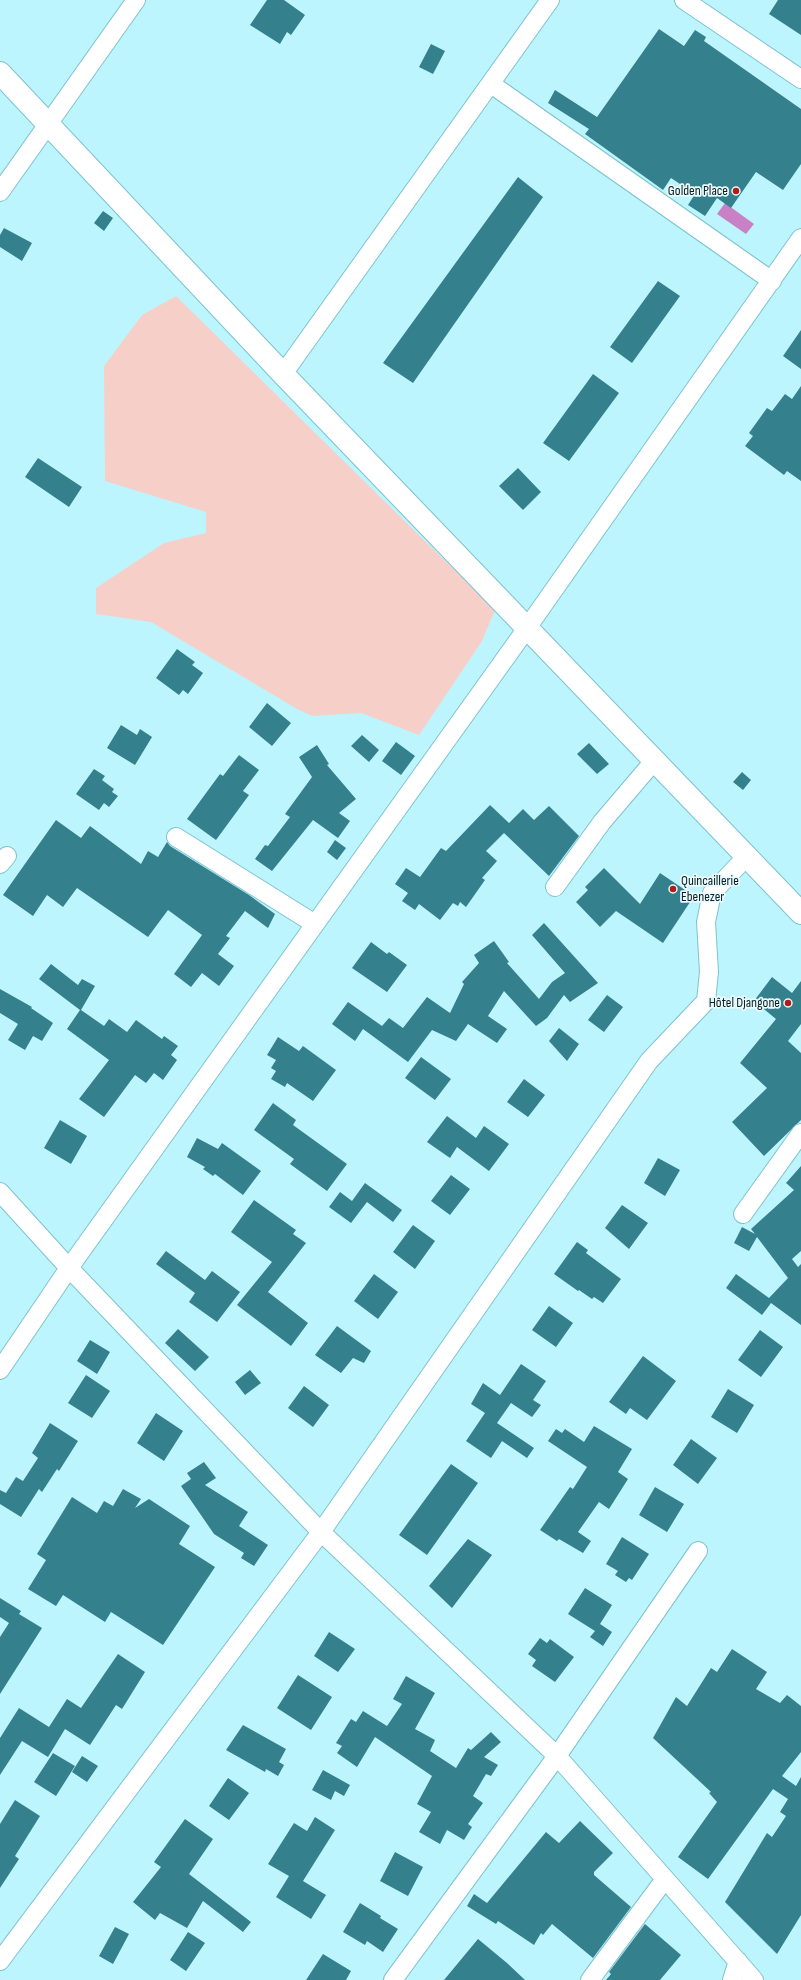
<!DOCTYPE html>
<meta charset="utf-8">
<style>
body{margin:0}
canvas{display:block;background:#bdf5fe}
</style>
<canvas width="801" height="1980"></canvas>
<script>
const g = document.querySelector('canvas').getContext('2d');
g.lineJoin = 'round';
function paint(path, color) { g.fillStyle = color; g.fill(path, 'evenodd'); }
const shape = rows => new Path2D(rows.map(r => 'M' + r).join(''));
function trace(path, color, width, dash) { g.strokeStyle = color; g.lineWidth = width; g.lineCap = dash ? 'butt' : 'round'; g.setLineDash(dash || []); g.stroke(path); }
function write(font, color, halo, rows, align = 'center') {
  g.font = font + ' "Sofia Sans Condensed",sans-serif'; g.lineWidth = 3.5; g.setLineDash([]); g.textBaseline = 'middle'; g.strokeStyle = halo; g.fillStyle = color; for (const [text, x, y, turn = 0] of rows) {
    g.save(); g.translate(x, y); g.rotate((+turn || 0) * Math.PI / 180); g.textAlign = isNaN(turn) ? turn : align; if (halo) g.strokeText(text, 0, 0); g.fillText(text, 0, 0); g.restore();
  }
}
paint(shape([
 [176,296,495,610,482,641,419,735,361,713,312,716,297,709,151,622,96,614,96,588,164,543,206,533,206,512,105,481,104,366,142,315]
]), '#f7cfc9');
paint(shape([
 [725,203,754,224,746,234,717,214]
]), '#c981c5');
paint(shape([
 [267,0,284,0,305,15,291,35,287,32,280,44,250,25],
 [778,0,801,0,801,35,769,14],
 [659,29,684,46,695,30,706,37,704,41,801,109,801,164,783,190,756,172,731,208,717,198,705,216,688,205,695,194,671,178,663,190,585,134,589,129,548,103,555,90,597,117],
 [431,44,445,51,433,74,419,67],
 [518,177,543,197,413,383,383,363],
 [103,211,113,218,104,231,94,223],
 [4,228,32,243,22,261,0,247,0,235],
 [658,281,680,296,632,363,610,347],
 [801,330,801,369,783,356],
 [593,374,619,393,569,461,543,443],
 [801,386,801,481,787,471,784,475,745,446,753,436,749,433,767,408,772,411,785,394,792,399],
 [38,458,82,487,69,507,25,477],
 [518,468,541,492,523,510,499,486],
 [177,649,195,662,192,665,203,673,188,694,183,690,179,695,156,678],
 [267,703,291,723,272,746,249,727],
 [121,725,137,735,140,729,152,737,135,765,107,748],
 [362,735,379,750,369,762,351,746],
 [396,742,415,756,401,775,382,761],
 [589,743,609,764,597,774,577,754],
 [317,745,329,764,327,765,356,799,339,813,350,821,338,838,313,820,272,871,255,859,265,845,268,846,290,817,285,814,312,777,299,757],
 [239,755,259,770,243,791,249,795,216,840,187,819,220,774,223,776],
 [94,769,105,776,102,780,114,789,112,792,118,796,109,807,104,803,99,810,76,794],
 [742,772,751,780,743,790,733,782],
 [490,805,509,823,523,809,534,820,549,806,579,836,549,876,504,833,486,851,497,861,482,878,485,880,466,907,460,902,458,906,453,903,440,920,419,904,415,910,402,901,408,893,395,884,406,868,420,877,441,848,446,851],
 [56,820,81,838,90,826,141,864,148,851,158,857,167,842,170,846,249,895,275,914,268,928,245,911,226,936,230,938,218,954,234,966,219,986,202,973,191,987,174,974,202,935,168,910,148,937,77,888,63,907,47,895,33,916,3,895],
 [335,840,346,848,337,860,327,852],
 [604,868,640,904,660,873,694,896,663,943,616,911,600,927,576,902,588,890,585,887],
 [544,923,598,983,570,1002,564,995,547,1018,536,1026,504,991,488,1016,507,1029,497,1043,468,1024,456,1041,432,1030,408,1062,363,1029,355,1041,332,1024,348,1002,382,1026,389,1018,403,1028,427,997,450,1013,464,984,462,982,479,963,474,955,494,941,509,962,507,963,539,999,552,982,565,973,532,935],
 [371,942,387,954,389,952,407,965,387,992,352,968],
 [51,964,78,985,82,979,95,986,81,1010,104,1026,109,1019,127,1032,136,1020,162,1039,164,1036,178,1046,171,1055,177,1060,163,1080,154,1073,146,1083,135,1075,104,1117,79,1099,109,1060,67,1029,80,1010,39,979],
 [772,977,792,993,801,981,801,1024,788,1041,801,1053,801,1120,764,1156,732,1122,767,1088,740,1063,776,1019,754,1001],
 [0,989,32,1007,31,1008,53,1023,42,1041,33,1036,25,1050,8,1040,18,1024,0,1013],
 [607,995,623,1007,604,1032,588,1020],
 [559,1028,579,1044,567,1061,549,1041],
 [278,1037,299,1051,303,1046,336,1070,313,1101,287,1083,285,1087,271,1079,276,1071,271,1068,276,1060,267,1055],
 [421,1057,451,1079,435,1100,405,1078],
 [524,1079,545,1095,528,1117,507,1102],
 [273,1103,296,1120,293,1125,347,1164,327,1191,290,1164,294,1159,254,1130],
 [447,1116,476,1138,484,1126,509,1144,489,1171,457,1147,450,1158,427,1142],
 [60,1120,87,1136,71,1164,44,1148],
 [197,1138,218,1149,222,1143,261,1171,243,1195,215,1174,213,1176,203,1169,205,1167,187,1157],
 [658,1158,680,1170,665,1196,644,1183],
 [801,1166,801,1251,792,1259,798,1267,801,1264,801,1325,771,1303,762,1315,726,1288,736,1274,769,1298,788,1278,757,1237,749,1251,734,1243,742,1227,755,1234,751,1229,794,1190,786,1183],
 [451,1175,470,1189,450,1215,431,1201],
 [365,1183,402,1210,393,1222,367,1202,351,1223,329,1207,340,1192,352,1201],
 [254,1200,296,1230,293,1234,306,1243,268,1292,308,1323,291,1346,237,1305,272,1262,231,1232],
 [622,1205,648,1223,629,1249,605,1228],
 [413,1225,435,1241,415,1269,393,1252],
 [577,1242,588,1250,586,1253,621,1279,603,1303,594,1297,592,1299,579,1290,578,1291,554,1274],
 [166,1251,205,1280,212,1271,240,1292,217,1322,189,1302,195,1293,156,1264],
 [374,1274,398,1292,378,1319,354,1301],
 [549,1306,573,1323,556,1347,532,1330],
 [337,1326,371,1351,364,1363,353,1358,341,1373,315,1355],
 [178,1329,209,1357,195,1371,165,1343],
 [760,1330,783,1347,761,1377,738,1360],
 [90,1340,110,1352,97,1374,77,1361],
 [643,1356,676,1381,647,1420,630,1408,626,1414,609,1402],
 [521,1364,546,1381,533,1400,541,1405,532,1417,511,1403,497,1423,534,1448,527,1458,502,1441,491,1458,466,1441,485,1413,471,1404,483,1383,500,1395],
 [250,1370,261,1383,245,1395,235,1382],
 [86,1375,110,1391,92,1418,68,1403],
 [304,1386,329,1405,313,1427,288,1408],
 [728,1389,754,1405,737,1433,711,1417],
 [156,1413,183,1431,164,1461,137,1443],
 [50,1423,78,1441,59,1471,57,1469,42,1492,39,1489,21,1517,0,1504,0,1490,6,1493,16,1477,23,1481,38,1458,32,1453],
 [594,1426,632,1449,618,1472,628,1479,609,1509,599,1502,578,1532,591,1541,583,1553,559,1539,557,1541,540,1530,570,1487,573,1489,587,1467,548,1441,556,1429,562,1433,565,1429,584,1442],
 [691,1439,717,1458,698,1484,673,1465],
 [204,1462,216,1478,205,1485,248,1512,239,1526,268,1545,254,1566,241,1558,244,1553,214,1534,181,1486,191,1479,187,1473],
 [451,1464,478,1483,427,1555,399,1535],
 [655,1487,684,1504,667,1532,639,1515],
 [123,1489,141,1499,135,1508,149,1499,190,1526,179,1544,215,1567,163,1645,111,1612,105,1622,63,1595,56,1606,28,1589,46,1560,37,1554,72,1497,97,1513,104,1501,113,1506],
 [622,1537,649,1554,632,1580,629,1578,626,1582,615,1575,618,1571,606,1564],
 [468,1539,492,1555,452,1608,429,1586],
 [585,1588,612,1605,600,1624,612,1632,603,1646,590,1637,595,1631,568,1614],
 [0,1598,21,1611,19,1614,42,1628,0,1694,0,1637,9,1623,0,1617],
 [329,1632,355,1649,338,1672,314,1656],
 [540,1638,547,1643,550,1639,574,1657,555,1682,532,1666,536,1660,528,1654],
 [732,1649,767,1672,756,1689,780,1703,787,1695,801,1706,801,1752,782,1776,796,1786,801,1777,801,1915,777,1954,725,1902,767,1833,772,1837,786,1816,780,1812,788,1799,773,1789,708,1879,678,1857,717,1802,709,1793,711,1792,653,1738,676,1697,687,1706,711,1668,717,1672],
 [118,1654,145,1672,122,1709,116,1705,90,1745,65,1729,48,1757,22,1741,0,1775,0,1738,19,1708,49,1727,67,1699,81,1708],
 [298,1675,332,1697,311,1730,277,1708],
 [406,1676,435,1693,415,1729,435,1740,430,1751,456,1768,468,1748,471,1750,491,1732,501,1742,484,1757,498,1765,491,1776,486,1774,473,1796,483,1803,468,1824,472,1827,464,1840,447,1830,440,1844,419,1832,431,1812,417,1804,432,1776,375,1737,357,1767,337,1753,342,1746,336,1743,351,1719,356,1722,363,1711,387,1726,402,1704,393,1699],
 [243,1725,286,1749,279,1762,284,1765,278,1776,266,1769,265,1772,226,1750],
 [53,1753,75,1766,56,1796,34,1782],
 [82,1756,98,1766,87,1782,72,1772],
 [323,1770,350,1785,344,1796,335,1791,331,1800,312,1790],
 [228,1778,249,1793,229,1820,209,1806],
 [15,1800,40,1816,15,1856,19,1859,0,1888,0,1824],
 [315,1817,335,1830,303,1881,326,1895,311,1919,276,1897,289,1876,268,1864,294,1823,307,1831],
 [185,1819,213,1839,189,1874,251,1922,243,1932,203,1901,187,1928,160,1913,155,1920,133,1902,161,1867,154,1862],
 [580,1821,613,1853,594,1872,594,1875,631,1907,593,1958,552,1924,543,1935,541,1933,534,1945,498,1921,496,1924,467,1906,474,1894,487,1903,546,1832,559,1843],
 [395,1852,423,1867,408,1896,380,1881],
 [360,1903,381,1916,380,1918,398,1929,383,1952,367,1941,365,1945,343,1932],
 [645,1924,681,1955,660,1980,606,1980,611,1974,609,1972],
 [115,1927,129,1934,113,1964,99,1956],
 [188,1932,205,1943,186,1971,170,1960],
 [478,1939,507,1963,525,1980,444,1980],
 [323,1954,351,1971,346,1980,306,1980]
]), '#34808c');
const street = shape([
 [684,0,801,79],
 [491,84,772,281],
 [0,192,136,0],
 [283,374,550,0],
 [176,837,315,924],
 [0,864,7,856],
 [555,887,602,822,654,761],
 [0,1192,69,1268,321,1532,557,1756,754,1980],
 [743,1214,801,1133],
 [0,1370,69,1268,527,628,801,238],
 [0,1961,321,1532,649,1061,706,1001,709,972,706,922,712,893,747,856],
 [393,1980,557,1756,698,1551],
 [590,1980,665,1879],
 [732,1980,738,1961]
]);
const secondary = shape([
 [0,73,283,374,801,913]
]);
trace(street, '#7dc3cf', 20);
trace(secondary, '#7dc3cf', 24);
trace(street, '#fff', 18);
trace(secondary, '#fff', 22);
for (const [x, y, r, color] of [
 [736,191,4,"#ae1e18"],
 [673,889,4,"#ae1e18"],
 [788,1003,4,"#ae1e18"]
]) { const dot = new Path2D(); dot.arc(x, y, r, 0, 2 * Math.PI); g.fillStyle = color; g.fill(dot); trace(dot, '#ecf9fc', 1.5); }
write('14px', '#032126', '#ecf9fc', [
 ["Golden Place",728,191],
 ["Quincaillerie",681,881,"left"],
 ["Ebenezer",681,897,"left"],
 ["Hôtel Djangone",780,1003]
], 'right');
</script>
